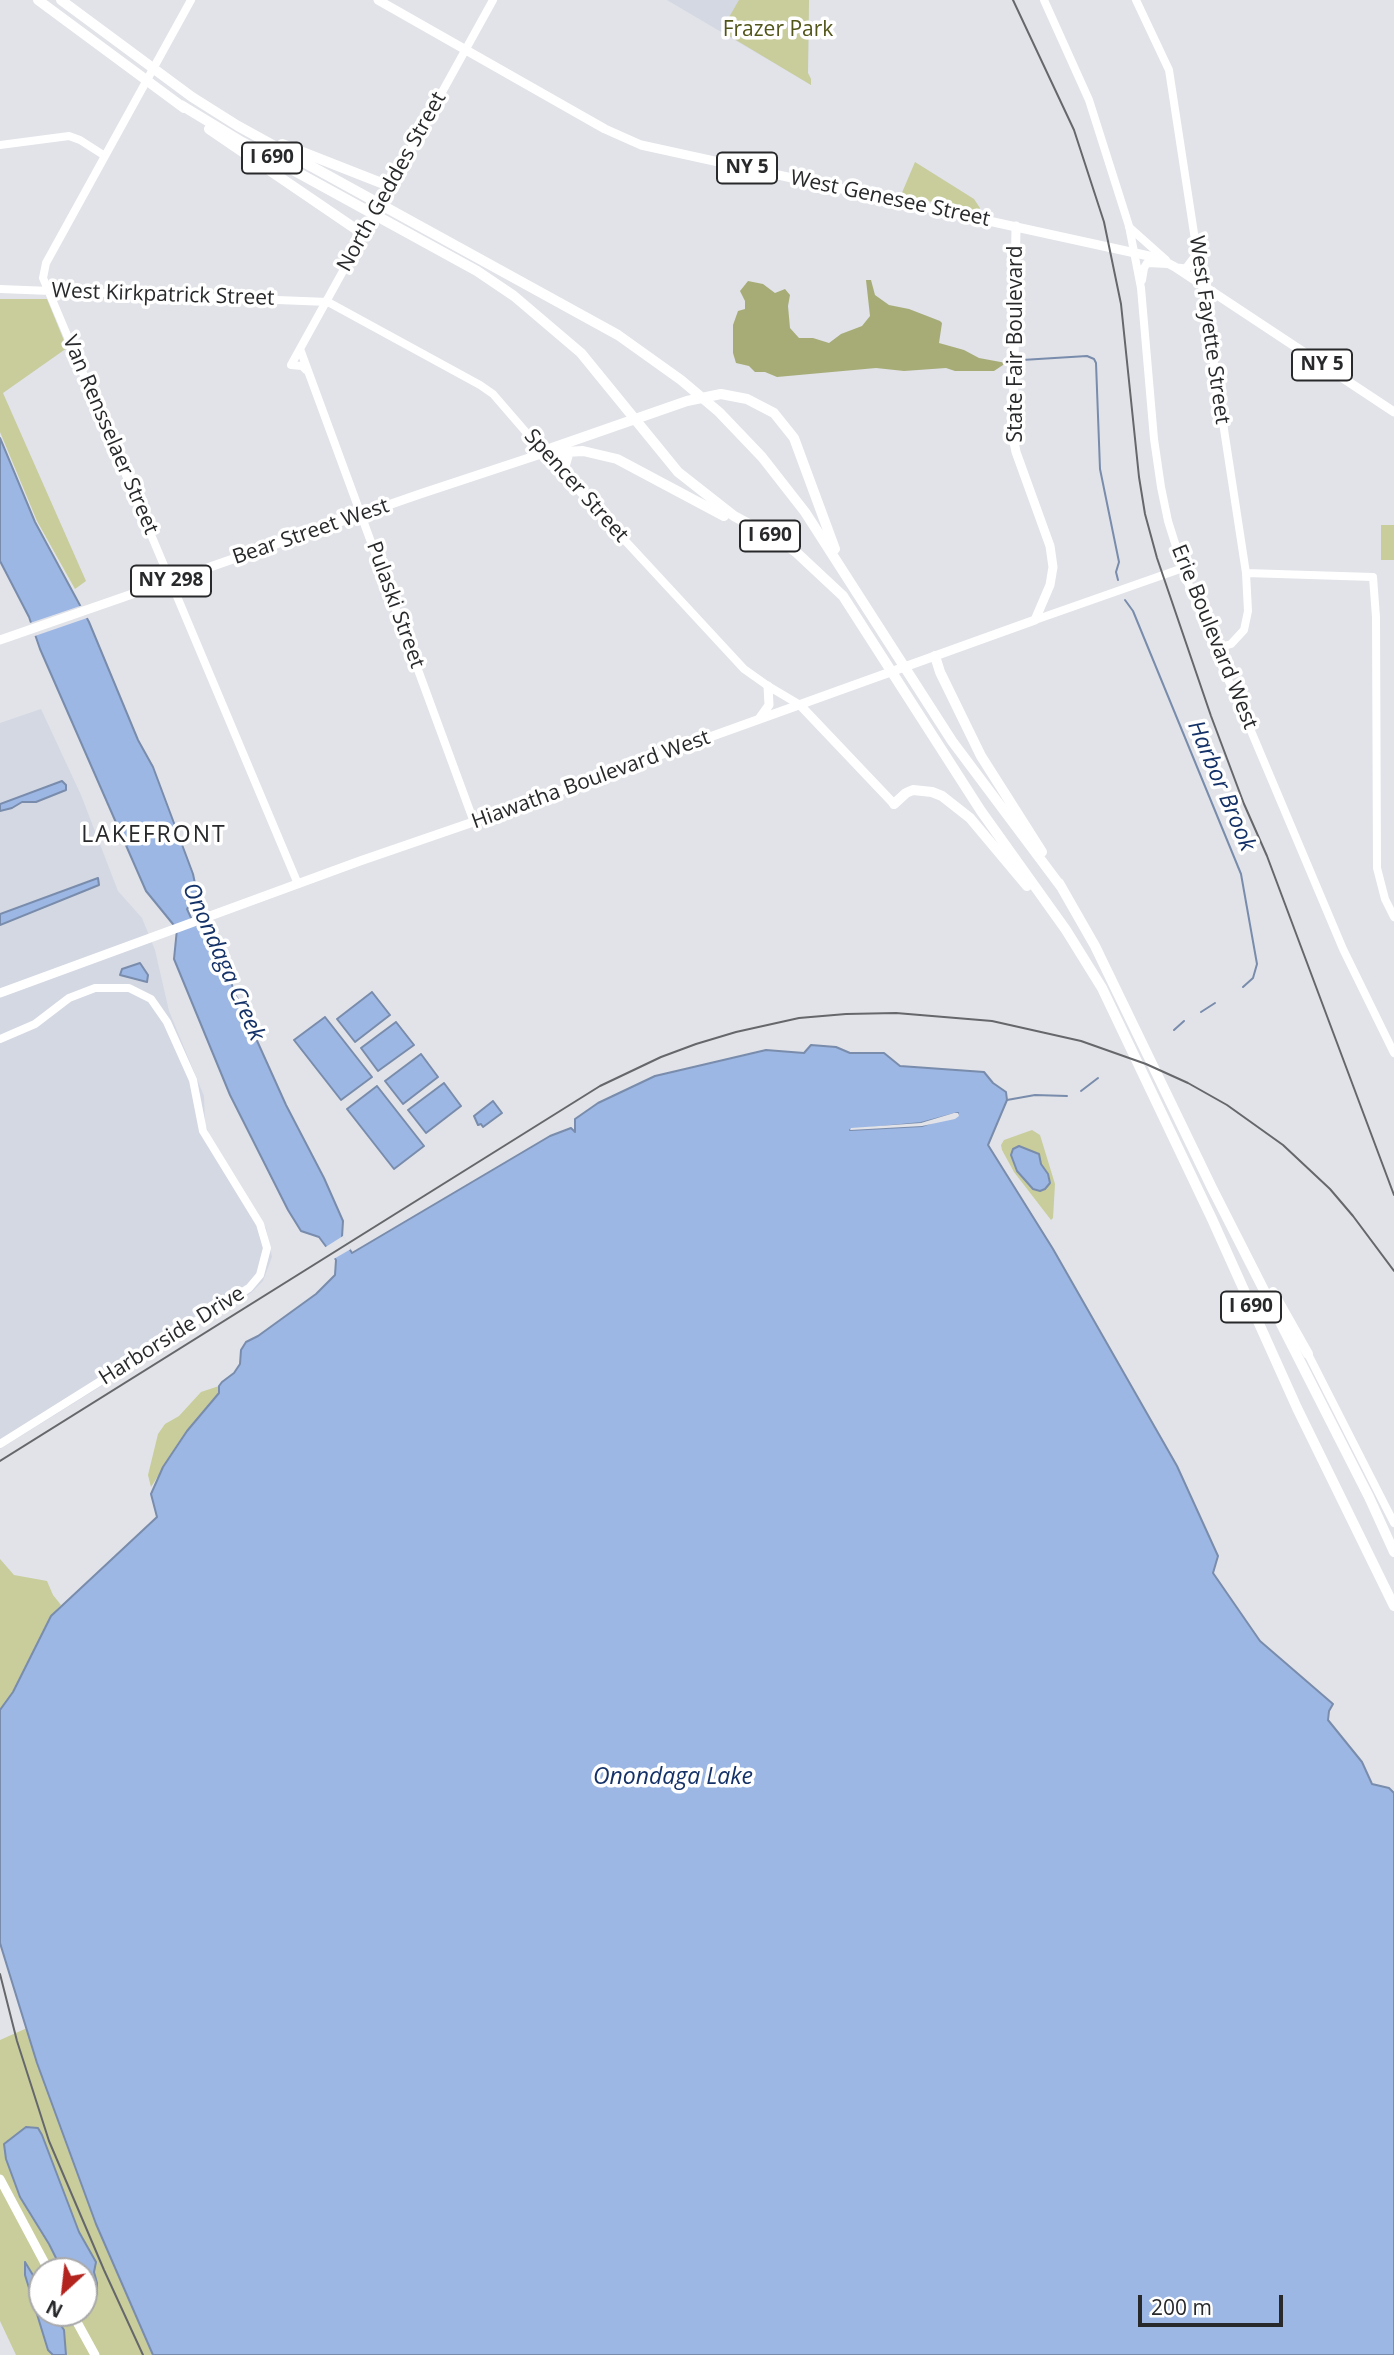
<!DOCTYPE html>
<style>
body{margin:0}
#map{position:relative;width:1394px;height:2355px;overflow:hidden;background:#e1e3e8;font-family:"Open Sans",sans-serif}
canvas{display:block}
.north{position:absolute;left:28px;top:2257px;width:70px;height:70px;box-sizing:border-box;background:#fff;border:2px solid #a9a9aa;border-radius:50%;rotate:207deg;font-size:19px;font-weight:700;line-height:28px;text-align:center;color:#28292b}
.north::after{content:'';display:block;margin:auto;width:24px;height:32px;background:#b4241e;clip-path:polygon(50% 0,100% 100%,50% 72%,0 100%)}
.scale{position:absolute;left:1138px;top:2295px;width:145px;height:32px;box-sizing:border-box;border:4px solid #28292b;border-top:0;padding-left:9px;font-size:21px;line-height:24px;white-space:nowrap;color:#28292b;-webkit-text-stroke:5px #fff;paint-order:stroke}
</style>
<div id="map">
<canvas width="1394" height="2355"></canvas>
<div class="north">N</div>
<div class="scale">200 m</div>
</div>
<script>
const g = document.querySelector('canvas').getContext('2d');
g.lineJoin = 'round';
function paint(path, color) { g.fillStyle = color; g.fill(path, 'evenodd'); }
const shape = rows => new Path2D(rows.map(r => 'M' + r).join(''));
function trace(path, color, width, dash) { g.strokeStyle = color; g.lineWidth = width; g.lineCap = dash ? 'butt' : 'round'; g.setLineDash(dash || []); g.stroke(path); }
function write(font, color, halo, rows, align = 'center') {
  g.font = font + ' "Open Sans",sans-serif'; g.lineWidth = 7; g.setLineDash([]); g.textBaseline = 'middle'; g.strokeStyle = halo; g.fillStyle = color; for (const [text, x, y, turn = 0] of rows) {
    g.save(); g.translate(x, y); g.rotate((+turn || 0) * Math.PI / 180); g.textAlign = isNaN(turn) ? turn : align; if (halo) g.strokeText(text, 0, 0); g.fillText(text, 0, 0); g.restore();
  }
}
paint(shape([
 [667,0,809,0,808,73,811,79,811,85],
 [41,709,81,795,118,891,142,918,155,950,169,1011,204,1096,205,1123,209,1134,266,1228,272,1257,263,1281,251,1293,0,1449,0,723]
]), '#d4d8e3');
paint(shape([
 [739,0,809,0,808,73,811,79,811,85,721,31],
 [915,162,974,199,980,208,977,212,901,195],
 [0,299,47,299,67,348,3,393,86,581,75,589,37,521,0,432],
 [1381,525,1394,525,1394,560,1381,560],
 [1032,1130,1040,1135,1055,1184,1053,1218,1051,1220,1014,1172,1002,1150,1001,1145,1004,1140],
 [219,1386,220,1393,187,1431,151,1487,148,1475,158,1434,165,1424,179,1416,201,1392],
 [0,1559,14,1575,47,1581,53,1595,61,1605,51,1616,13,1692,0,1710],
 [27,2028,96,2224,153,2355,16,2355,0,2321,0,2040],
 [42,2271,84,2271,84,2313,42,2313]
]), '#c8cd9b');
paint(shape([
 [866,280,871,280,875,295,889,305,909,309,940,321,942,323,939,343,964,350,979,358,1006,363,994,371,955,371,946,368,904,371,876,368,777,377,765,372,755,372,749,366,736,363,733,353,733,325,738,311,745,309,745,301,740,291,748,281,763,284,775,293,785,289,790,295,788,306,790,328,799,338,813,338,829,343,841,334,862,326,870,316]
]), '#a7ac77');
const water = shape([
 [0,438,35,522,89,622,138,740,153,767,193,874,197,893,187,909,192,920,220,952,236,996,247,1013,254,1034,286,1105,324,1178,343,1221,342,1237,352,1253,550,1136,571,1128,575,1132,575,1119,598,1103,655,1076,766,1050,804,1053,811,1045,836,1047,850,1053,884,1053,900,1066,984,1072,993,1083,1006,1092,1007,1100,988,1145,1053,1249,1177,1466,1218,1556,1213,1573,1260,1641,1333,1704,1329,1711,1328,1720,1362,1762,1372,1784,1389,1788,1394,1793,1394,2355,153,2355,96,2224,37,2063,0,1943,0,1710,13,1692,51,1616,157,1517,151,1494,163,1467,187,1431,219,1393,219,1386,222,1382,234,1373,240,1364,241,1350,246,1342,258,1336,316,1294,335,1275,336,1260,319,1237,301,1231,288,1210,230,1095,174,959,177,929,146,891,40,649,29,617,0,561,0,438],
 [958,1113,922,1126,850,1130,921,1123,958,1113],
 [62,781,66,785,66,790,36,802,22,802,12,808,0,811,0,804,62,781],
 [98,878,99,885,0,925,0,914,98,878],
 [140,963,148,975,147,982,120,975,122,969,140,963],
 [372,992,390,1015,355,1042,337,1019,372,992],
 [325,1017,372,1077,341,1100,294,1040,325,1017],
 [396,1022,414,1045,378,1071,361,1048,396,1022],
 [421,1054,438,1077,403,1104,385,1081,421,1054],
 [444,1083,461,1106,426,1133,408,1110,444,1083],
 [377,1086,424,1146,394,1169,347,1109,377,1086],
 [493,1101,502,1113,483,1127,481,1124,478,1125,474,1116,493,1101],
 [1019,1146,1039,1154,1041,1164,1048,1174,1050,1183,1045,1189,1040,1191,1033,1189,1017,1171,1011,1155,1013,1149,1019,1146],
 [26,2127,38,2128,42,2135,79,2232,96,2262,94,2272,97,2283,97,2294,91,2294,84,2287,84,2271,62,2270,49,2244,20,2197,6,2159,4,2144,26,2127],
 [25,2262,42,2290,42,2313,53,2313,64,2330,66,2355,53,2355,48,2350,25,2275,25,2262]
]);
paint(water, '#9cb7e4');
trace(water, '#798cac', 2);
paint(shape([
 [83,605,90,617,32,637,27,624],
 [954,1113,958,1113,959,1116,955,1119,922,1126,850,1130,851,1128,921,1123],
 [343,1236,351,1249,332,1260,324,1248]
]), '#e1e3e8');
trace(shape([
 [1022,360,1087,356,1094,359,1096,363,1100,469,1119,562,1116,572,1118,580],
 [1125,600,1133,611,1241,874,1257,964,1253,978,1243,987],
 [1201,1012,1215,1003],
 [1174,1030,1184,1021],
 [1081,1091,1098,1078],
 [1007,1100,1035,1095,1067,1096]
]), '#798cac', 2);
trace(shape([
 [191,0,46,263,43,278,298,884],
 [1044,0,1089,100,1129,226,1141,288,1154,439,1161,487,1168,521,1186,578,1220,662,1246,719,1343,949,1394,1053],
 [1136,0,1169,70,1246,573,1248,611,1244,630,1231,644,1214,649],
 [0,145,69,136,80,140,105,156],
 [1129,227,1166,260],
 [1142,280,1144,268,1147,263,1168,264],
 [0,289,328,302,480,385,493,394,544,453,744,669,768,686,800,705],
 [300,349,474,822],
 [306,370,302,366,291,365,493,0],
 [1246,573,1373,577,1376,617,1377,868,1385,899,1394,917],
 [1035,620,1183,568],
 [0,1039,35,1024,69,998,95,988,129,988,151,999,167,1022,193,1080,203,1131,260,1224,267,1248,260,1275,249,1288,0,1444],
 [1308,1354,1394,1523]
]), '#fff', 8);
trace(shape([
 [378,0,605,129,641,145,1158,258,1175,267,1394,412],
 [1177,268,1186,269,1198,253],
 [0,640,420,494,544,453],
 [800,705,894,804],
 [759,719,769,705,768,686],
 [0,993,360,861,482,819,1035,620,1050,585,1053,567,1050,546,1016,452,1013,437,1016,226],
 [0,2179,49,2271],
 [72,2313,95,2355]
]), '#fff', 9);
trace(shape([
 [38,0,184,108],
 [61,0,192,97,238,126,618,335,681,380,719,412,762,457,805,512,952,741,1062,888],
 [181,105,242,142,477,271,514,296,581,353,678,472,734,516,782,542,797,553,843,596,981,811,1066,930,1102,988,1212,1219,1297,1408,1394,1606],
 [209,129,363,234],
 [282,144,389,186],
 [544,453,552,448,687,401,721,394,747,399,774,413,794,438,835,549],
 [548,453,583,451,617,459,724,516],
 [563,472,569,451],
 [935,656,940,672,981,756,1042,852],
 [894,804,906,793,913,790,932,792,942,796,970,818,1027,886],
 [1059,883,1095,946,1212,1188,1369,1497,1394,1552],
 [1273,1292,1308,1354]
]), '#fff', 10);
trace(shape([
 [1013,0,1074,130,1104,222,1121,304,1139,477,1145,514,1157,558,1211,716,1244,804,1267,856,1394,1195],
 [0,1461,600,1086,661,1057,696,1044,736,1032,799,1018,846,1014,896,1013,992,1021,1081,1041,1146,1064,1188,1083,1227,1105,1283,1145,1330,1189,1353,1216,1394,1271],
 [0,1974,17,2041,49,2141,104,2270,143,2355]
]), '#65676a', 2);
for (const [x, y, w] of [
 [272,158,60],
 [747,168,60],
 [1322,365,60],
 [770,536,60],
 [171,581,80],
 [1251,1307,60]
]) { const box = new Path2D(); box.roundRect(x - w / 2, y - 15.5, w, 31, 5); g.fillStyle = '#fff'; g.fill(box); trace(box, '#28292b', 2); }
write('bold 19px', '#28292b', null, [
 ["I 690",272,158],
 ["NY 5",747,168],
 ["NY 5",1322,365],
 ["I 690",770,536],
 ["NY 298",171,581],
 ["I 690",1251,1307]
]);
write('21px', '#515519', '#fff', [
 ["Frazer Park",778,30]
]);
write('21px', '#28292b', '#fff', [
 ["North Geddes Street",392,182,-61],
 ["West Genesee Street",890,199,12],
 ["West Kirkpatrick Street",163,295,2],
 ["West Fayette Street",1209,330,82],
 ["State Fair Boulevard",1016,344,-90],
 ["Van Rensselaer Street",110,435,67],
 ["Spencer Street",576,486,48],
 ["Bear Street West",311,532,-19],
 ["Pulaski Street",395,605,70],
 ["Erie Boulevard West",1214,637,68],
 ["Hiawatha Boulevard West",591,780,-20],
 ["Harborside Drive",172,1336,-32]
]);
write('italic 23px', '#143268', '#fff', [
 ["Harbor Brook",1221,786,67],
 ["Onondaga Creek",223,962,66],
 ["Onondaga Lake",673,1777]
]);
g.letterSpacing = '2px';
write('23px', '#28292b', '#fff', [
 ["LAKEFRONT",154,835]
]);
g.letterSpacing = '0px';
</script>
